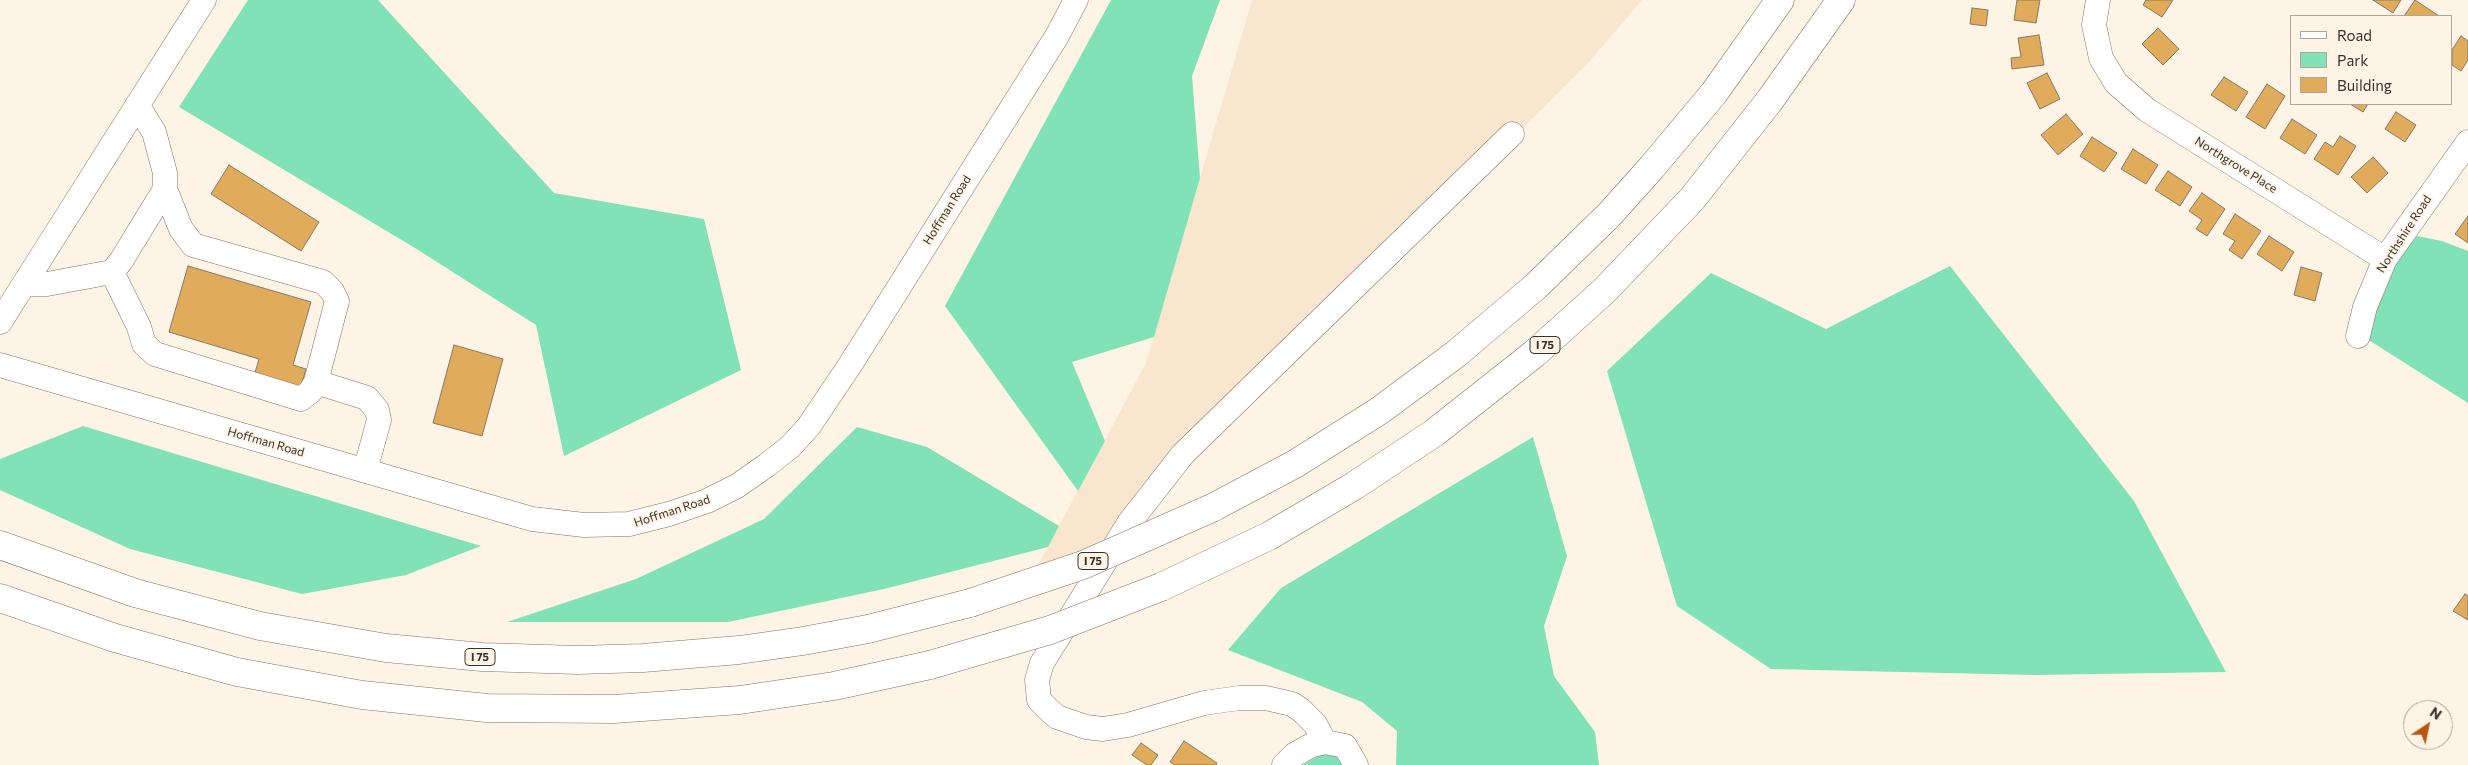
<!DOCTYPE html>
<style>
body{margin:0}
#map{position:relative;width:2468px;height:765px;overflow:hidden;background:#fef4e5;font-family:Commissioner,sans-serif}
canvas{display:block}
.legend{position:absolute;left:2290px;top:15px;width:162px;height:90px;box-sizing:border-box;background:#fef4e5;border:1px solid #aea69b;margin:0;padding:6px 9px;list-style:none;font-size:15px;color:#37322b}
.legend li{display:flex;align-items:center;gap:10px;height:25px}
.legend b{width:25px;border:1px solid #aea69b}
.north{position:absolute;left:2403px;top:700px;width:50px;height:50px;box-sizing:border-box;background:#fef4e5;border:1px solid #aea69b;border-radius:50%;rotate:34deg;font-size:14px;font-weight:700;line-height:20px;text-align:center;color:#37322b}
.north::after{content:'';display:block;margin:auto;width:18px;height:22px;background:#b75616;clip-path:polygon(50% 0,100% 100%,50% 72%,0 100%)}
</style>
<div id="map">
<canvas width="2468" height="765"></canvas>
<ul class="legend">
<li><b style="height:6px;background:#fff"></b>Road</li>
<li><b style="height:14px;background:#80e2b6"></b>Park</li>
<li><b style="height:14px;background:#e0ac5b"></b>Building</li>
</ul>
<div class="north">N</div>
</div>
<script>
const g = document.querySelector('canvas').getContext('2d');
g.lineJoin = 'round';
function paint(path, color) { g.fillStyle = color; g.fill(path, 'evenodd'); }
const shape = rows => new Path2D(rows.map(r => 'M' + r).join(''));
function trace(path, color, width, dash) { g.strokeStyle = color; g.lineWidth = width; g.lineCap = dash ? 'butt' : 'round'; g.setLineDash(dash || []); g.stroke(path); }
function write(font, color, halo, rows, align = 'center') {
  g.font = font + ' Commissioner,sans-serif'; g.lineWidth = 4; g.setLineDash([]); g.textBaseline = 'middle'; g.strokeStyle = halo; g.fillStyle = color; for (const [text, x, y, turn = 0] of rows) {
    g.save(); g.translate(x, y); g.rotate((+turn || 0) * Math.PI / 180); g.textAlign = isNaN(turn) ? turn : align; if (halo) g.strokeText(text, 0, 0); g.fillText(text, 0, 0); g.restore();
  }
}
paint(shape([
 [1252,0,1642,0,1589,62,1273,379,1196,450,1120,549,1028,584,1146,363]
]), '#f8e6ce');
paint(shape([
 [248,0,378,0,554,193,704,219,741,370,564,456,536,325,415,248,179,107],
 [1111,0,1220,0,1192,76,1200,178,1154,337,1072,362,1105,441,1078,491,945,306],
 [2417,236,2442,241,2468,251,2468,403,2367,339,2377,306,2394,265],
 [1950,266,2134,501,2226,672,2034,675,1771,669,1677,606,1607,371,1711,273,1826,329],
 [83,426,481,546,406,575,302,594,130,549,0,490,0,459],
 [857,427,927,447,1059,526,1048,547,884,589,728,622,507,622,636,579,764,519],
 [1533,437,1567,556,1544,626,1554,676,1595,732,1599,765,1396,765,1397,731,1362,702,1228,650,1281,588],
 [1328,754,1337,757,1345,765,1303,765,1318,756]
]), '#80e2b6');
const building = shape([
 [2017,0,2040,0,2036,23,2014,20,2017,0],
 [2146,0,2173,0,2162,17,2143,5,2146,0],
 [2373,0,2401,0,2393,13,2373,0],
 [2415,0,2439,16,2404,16,2415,0],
 [1972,8,1988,10,1986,26,1970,24,1972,8],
 [2158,28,2179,49,2163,65,2142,44,2158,28],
 [2039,35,2044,65,2012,69,2011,58,2021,57,2018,38,2039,35],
 [2461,36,2468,41,2468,60,2461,71,2452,65,2452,50,2461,36],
 [2047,73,2060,99,2040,109,2027,83,2047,73],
 [2224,77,2248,92,2236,111,2211,95,2224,77],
 [2267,84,2285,96,2265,129,2246,117,2267,84],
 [2350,104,2368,104,2363,112,2350,104],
 [2396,112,2416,125,2405,142,2385,129,2396,112],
 [2066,114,2083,134,2058,155,2041,135,2066,114],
 [2292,119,2317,135,2305,154,2280,138,2292,119],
 [2340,136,2356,146,2338,175,2314,159,2325,142,2333,147,2340,136],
 [2092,137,2117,153,2104,172,2080,156,2092,137],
 [2133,149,2158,165,2146,184,2121,169,2133,149],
 [2373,157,2388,173,2367,193,2351,177,2373,157],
 [229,165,319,222,301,251,211,194,229,165],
 [2168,171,2192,187,2180,206,2155,190,2168,171],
 [2202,193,2225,209,2207,236,2196,229,2202,220,2189,211,2202,193],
 [2235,214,2261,231,2242,259,2229,250,2235,241,2223,234,2235,214],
 [2468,216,2468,243,2455,234,2468,216],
 [2269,236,2294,252,2282,271,2257,254,2269,236],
 [188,266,311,302,293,365,306,369,300,389,254,376,259,359,169,332,188,266],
 [2301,267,2322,273,2315,301,2294,295,2301,267],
 [454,345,503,359,482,436,433,423,454,345],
 [2465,594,2468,596,2468,620,2453,611,2465,594],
 [1184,741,1217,763,1216,765,1175,765,1170,762,1184,741],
 [1141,743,1158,755,1151,765,1147,765,1132,755,1141,743]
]);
paint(building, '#e0ac5b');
trace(building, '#857a69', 1);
const minor = shape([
 [2098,0,2094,25,2101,58,2116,83,2147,110,2385,259],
 [112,272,139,327,144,344,155,354,301,399,310,392,316,382,337,301,332,291,323,282,193,245,181,229,165,189],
 [24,284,47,284,112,272,121,261,165,189,165,173,154,132,137,105],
 [0,322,204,0],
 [2358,336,2365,307,2385,259,2468,142],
 [0,365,532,519,584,525,629,524,669,514,707,501,737,486,767,465,791,446,809,426,850,365,1057,36,1076,0],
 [316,382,367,398,377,410,379,420,365,471],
 [1325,742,1315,724,1301,710,1292,704,1266,698,1239,698,1204,703,1128,725,1103,729,1086,727,1057,717,1048,709,1039,700,1037,680,1042,663,1129,523,1183,454,1512,134],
 [1284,765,1294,755,1310,746,1325,742,1345,746,1356,765]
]);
const highway = shape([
 [1212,508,1295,464,1379,411,1456,354,1536,286,1609,215,1652,167,1714,93,1780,0],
 [0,545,135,593,260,626,386,648,482,657,578,660,643,658,739,650,803,641,868,629,970,603],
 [1161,587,1269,536,1354,486,1434,433,1534,354,1604,291,1692,199,1770,100,1841,0],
 [0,598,115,638,237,672,362,695,487,708,614,709,740,700,834,686,930,665]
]);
trace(minor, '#807464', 25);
trace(highway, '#807464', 29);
trace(minor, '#fff', 24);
trace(highway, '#fff', 28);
const highwayBridge = shape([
 [970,603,1083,565,1212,508],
 [930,665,1050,630,1161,587]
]);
trace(highwayBridge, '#807464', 29, []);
trace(highwayBridge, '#fff', 28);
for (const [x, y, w] of [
 [1545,345,30],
 [1093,561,30],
 [480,657,30]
]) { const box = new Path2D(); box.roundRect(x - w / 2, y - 8.5, w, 17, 4); g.fillStyle = '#fef4e5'; g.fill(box); trace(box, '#37322b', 1); }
write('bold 11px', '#37322b', null, [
 ["I 75",1545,345],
 ["I 75",1093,561],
 ["I 75",480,657]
]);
write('12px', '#37322b', '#fef4e5', [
 ["Northgrove Place",2236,165,32],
 ["Hoffman Road",947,210,-58],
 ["Northshire Road",2404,234,-57],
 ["Hoffman Road",266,442,16],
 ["Hoffman Road",672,511,-18]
]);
</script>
